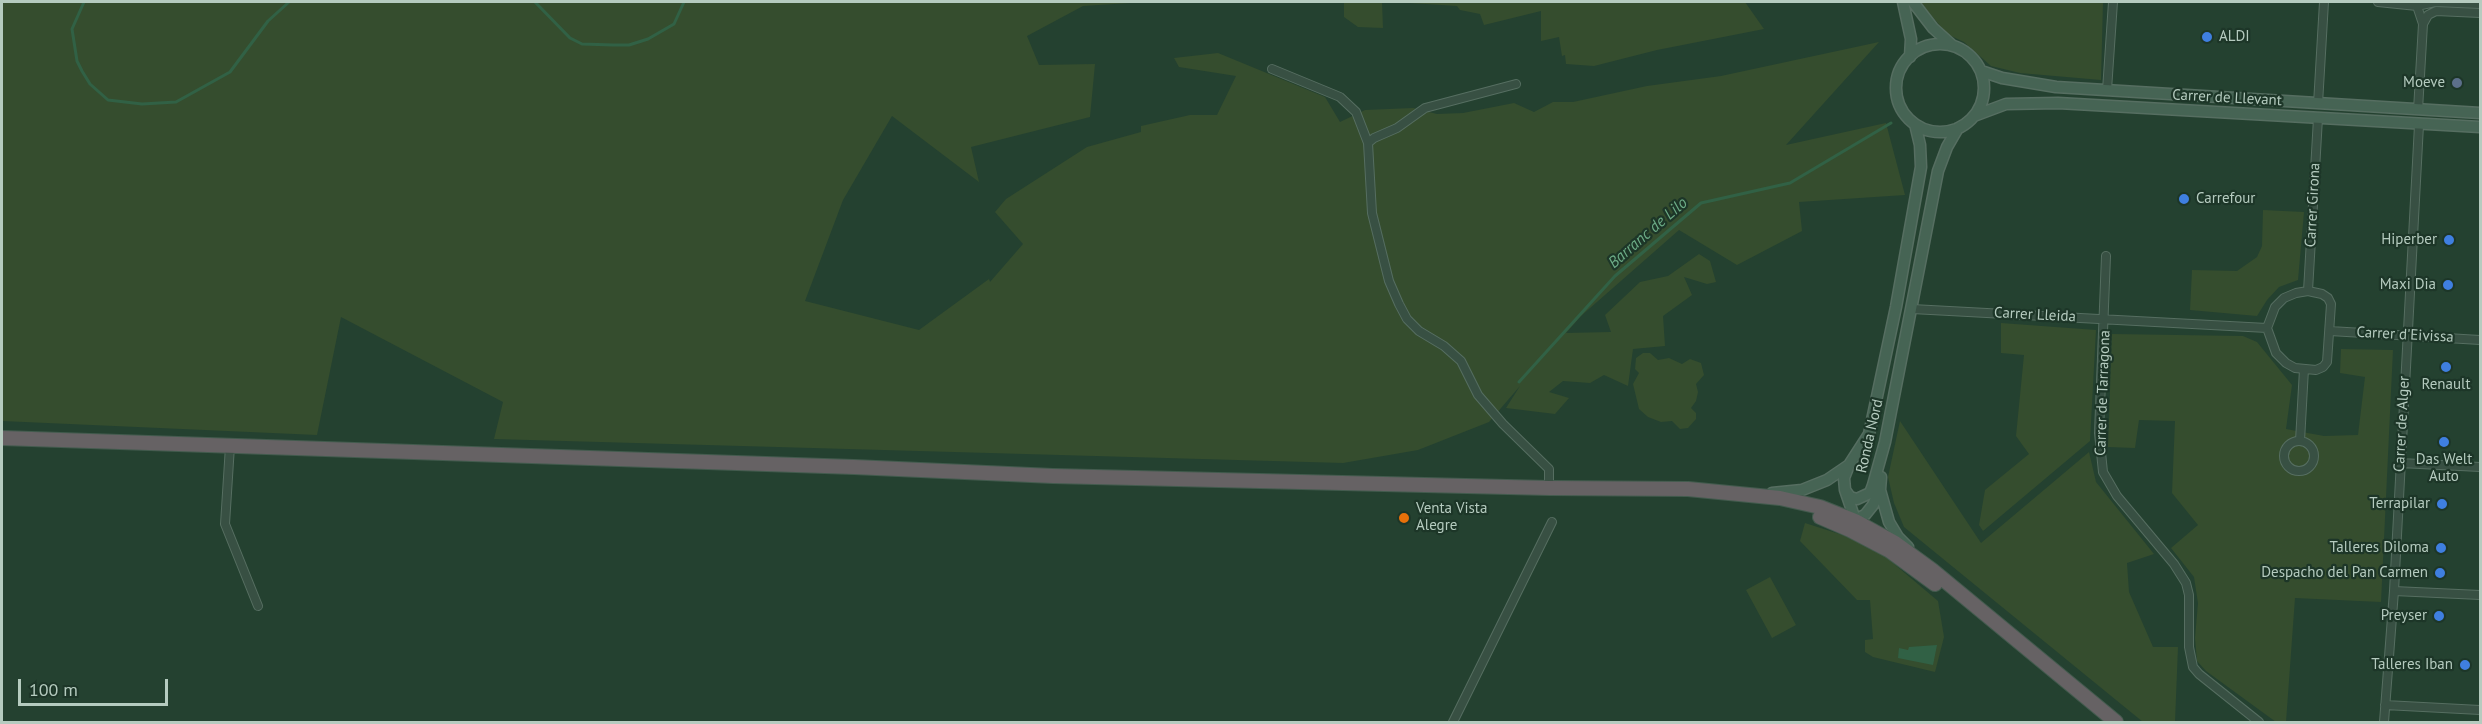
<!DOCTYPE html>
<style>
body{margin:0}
#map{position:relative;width:2482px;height:724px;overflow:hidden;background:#244130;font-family:"PT Sans",sans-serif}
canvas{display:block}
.frame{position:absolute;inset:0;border:3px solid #b5cbbf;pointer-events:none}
.scale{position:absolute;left:18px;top:679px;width:150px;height:27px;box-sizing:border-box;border:3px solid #b5cbbf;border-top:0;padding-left:8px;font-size:18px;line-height:21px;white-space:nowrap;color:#b5cbbf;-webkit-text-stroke:4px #1d3628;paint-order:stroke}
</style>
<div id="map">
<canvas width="2482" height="724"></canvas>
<div class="frame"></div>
<div class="scale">100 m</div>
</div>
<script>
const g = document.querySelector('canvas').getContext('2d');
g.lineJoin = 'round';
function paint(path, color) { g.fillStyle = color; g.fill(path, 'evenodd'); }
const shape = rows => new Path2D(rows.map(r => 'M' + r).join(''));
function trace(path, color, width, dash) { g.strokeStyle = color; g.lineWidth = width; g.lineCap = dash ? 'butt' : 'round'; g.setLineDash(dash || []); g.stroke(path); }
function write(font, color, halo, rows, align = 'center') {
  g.font = font + ' "PT Sans",sans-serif'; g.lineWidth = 4.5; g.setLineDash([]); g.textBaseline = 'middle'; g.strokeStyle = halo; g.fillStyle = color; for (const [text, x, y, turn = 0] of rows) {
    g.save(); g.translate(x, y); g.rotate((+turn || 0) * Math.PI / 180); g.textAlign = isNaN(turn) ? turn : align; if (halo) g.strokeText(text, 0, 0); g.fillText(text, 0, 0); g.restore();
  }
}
paint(shape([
 [2,2,1146,2,1083,6,1027,36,1039,65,1095,64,1090,117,971,147,979,182,892,116,843,200,805,301,919,330,989,279,990,282,1023,244,995,212,1006,199,1087,147,1141,132,1141,126,1190,115,1217,115,1236,76,1179,67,1174,58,1218,53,1325,97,1340,122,1365,110,1413,108,1437,114,1463,113,1514,103,1534,112,1553,102,1573,102,1647,86,1721,76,1879,42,1786,145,1886,123,1905,195,1799,202,1802,231,1737,265,1679,230,1581,316,1566,333,1611,332,1605,315,1640,282,1668,276,1699,254,1710,261,1716,282,1707,284,1684,277,1692,295,1663,316,1665,346,1633,349,1628,386,1604,375,1590,383,1563,381,1549,392,1569,398,1555,414,1506,408,1520,386,1489,422,1418,450,1343,463,494,439,503,402,341,317,317,435,2,421],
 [1344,2,1382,2,1383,28,1358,27,1344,17],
 [1394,2,1745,2,1764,29,1657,50,1594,66,1566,64,1565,55,1562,56,1559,37,1541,41,1541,11,1484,25,1480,14,1460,10,1457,6],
 [1920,2,2103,2,2101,80,2020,73,1991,66,1964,42,1947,34],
 [2263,210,2304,212,2298,280,2279,287,2267,300,2257,316,2190,310,2192,270,2237,271,2257,257,2262,246],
 [2001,323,2096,330,2090,441,1983,531,1979,525,1985,490,2029,454,2016,436,2024,355,2001,353],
 [2112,334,2243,336,2257,342,2292,385,2286,429,2324,436,2358,435,2365,377,2340,373,2341,349,2393,350,2381,602,2295,598,2286,722,2276,722,2206,671,2197,661,2195,638,2198,603,2194,577,2171,548,2198,525,2172,493,2175,421,2139,420,2135,448,2108,447],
 [1643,353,1650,353,1658,360,1669,358,1682,364,1690,359,1701,363,1704,375,1696,384,1698,392,1696,401,1691,408,1696,413,1696,419,1688,428,1680,429,1672,421,1661,422,1648,417,1639,409,1633,384,1639,373,1635,369,1636,358],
 [1900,421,1981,543,2089,452,2096,482,2154,554,2127,563,2129,592,2153,647,2178,647,2175,722,2143,722,1904,527,1894,503,1888,477],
 [1805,523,1855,539,1880,552,1938,601,1944,637,1935,672,1873,657,1865,652,1865,640,1873,639,1870,600,1857,600,1800,541],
 [1770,577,1796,625,1772,638,1746,590]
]), '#354d2e');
paint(shape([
 [1937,645,1933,665,1898,658,1899,648,1908,650,1909,647]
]), '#316145');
trace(shape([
 [84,2,72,29,77,61,82,71,90,84,108,100,142,104,176,102,230,72,268,21,289,2],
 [535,2,570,38,582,44,613,45,629,45,648,39,674,24,684,2],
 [1519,382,1615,276,1701,203,1790,183,1891,123]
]), '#316145', 3);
const minor = shape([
 [2378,2,2417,6,2435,2,2480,4],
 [2417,6,2423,24,2418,110],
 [2423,24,2428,15,2436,11,2480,13],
 [1272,69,1340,97,1356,112,1368,143,1372,213,1389,281,1399,304,1407,319,1419,331,1444,346,1461,361,1478,395,1503,424,1549,469,1549,488],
 [2107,90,2113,2],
 [2318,104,2324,2],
 [1368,143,1374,138,1397,128,1425,108,1516,84],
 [2106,256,2099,433,2103,472,2117,496,2174,564,2186,583,2189,595,2189,647,2193,667,2199,674,2259,722],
 [2308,291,2322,294,2328,298,2331,304,2327,362,2323,367,2316,370,2295,368,2286,363,2276,353,2267,328,2275,307,2284,298,2296,293,2308,291],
 [2308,291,2318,118],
 [1912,309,2267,328],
 [2330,331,2480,340],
 [2300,441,2304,369],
 '2284 456a15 15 0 1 1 30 0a15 15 0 1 1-30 0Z',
 [230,446,225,524,258,606],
 [2400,463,2480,467],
 [2394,591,2480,595],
 [2385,705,2480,710],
 [1453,722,1552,522],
 [2384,722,2394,591,2419,125]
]);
const secondary = shape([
 [1903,2,1911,39,1910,57],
 [1913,2,1933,28,1953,46],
 '1896 88a44 44 0 1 1 88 0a44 44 0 1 1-88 0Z',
 [1981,71,2002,78,2056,87,2480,113],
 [1974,116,2006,104,2058,103,2480,127],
 [1845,490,1850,497,1857,499,1870,493,1873,485,1885,442,1938,171,1947,147,1958,128],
 [1880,490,1889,522,1898,537,1908,547],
 [1772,493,1802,490,1827,480,1849,465],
 [1850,522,1865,515,1873,505,1880,490,1881,477],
 [1857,525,1845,490,1844,478,1849,465,1869,434,1896,307,1921,167,1920,145,1915,124]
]);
const trunk = shape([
 [2,438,854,467,1053,476,1549,488,1688,489,1780,498,1820,507,1855,521,1895,543,1932,570,2116,722],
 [1820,517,1850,530,1890,551,1935,584]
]);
trace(minor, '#566e61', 10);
trace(secondary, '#566e61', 13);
trace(trunk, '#435b4e', 16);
trace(minor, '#385043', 8);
trace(secondary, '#466454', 10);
trace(trunk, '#666264', 14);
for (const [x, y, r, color] of [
 [2207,37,6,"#3f7fe0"],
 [2457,83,6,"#5c6f8a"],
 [2184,199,6,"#3f7fe0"],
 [2449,240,6,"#3f7fe0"],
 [2448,285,6,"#3f7fe0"],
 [2446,367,6,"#3f7fe0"],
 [2444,442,6,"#3f7fe0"],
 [2442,504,6,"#3f7fe0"],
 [1404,518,6,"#e8710a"],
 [2441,548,6,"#3f7fe0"],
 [2440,573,6,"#3f7fe0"],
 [2439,616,6,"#3f7fe0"],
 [2465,665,6,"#3f7fe0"]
]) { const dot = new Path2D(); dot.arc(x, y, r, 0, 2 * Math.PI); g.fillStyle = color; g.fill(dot); trace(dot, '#1d3628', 2); }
write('15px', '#b5cbbf', '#1d3628', [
 ["ALDI",2219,37,"left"],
 ["Moeve",2445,83],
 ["Carrefour",2196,199,"left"],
 ["Hiperber",2437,240],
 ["Maxi Dia",2436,285],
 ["Renault",2446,385,"center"],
 ["Das Welt",2444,460,"center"],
 ["Auto",2444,477,"center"],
 ["Terrapilar",2430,504],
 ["Venta Vista",1416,509,"left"],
 ["Alegre",1416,526,"left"],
 ["Talleres Diloma",2429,548],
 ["Despacho del Pan Carmen",2428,573],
 ["Preyser",2427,616],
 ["Talleres Iban",2453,665]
], 'right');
write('15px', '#b5cbbf', '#1d3628', [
 ["Carrer de Llevant",2227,98,3],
 ["Carrer Girona",2313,205,-87],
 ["Carrer Lleida",2035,315,3],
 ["Carrer d'Eivissa",2405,335,3],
 ["Carrer de Tarragona",2103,393,-88],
 ["Carrer de Alger",2402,424,-87],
 ["Ronda Nord",1870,436,-77]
]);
write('italic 16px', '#6cab86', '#1d3628', [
 ["Barranc de Lilo",1648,233,-41]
]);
</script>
